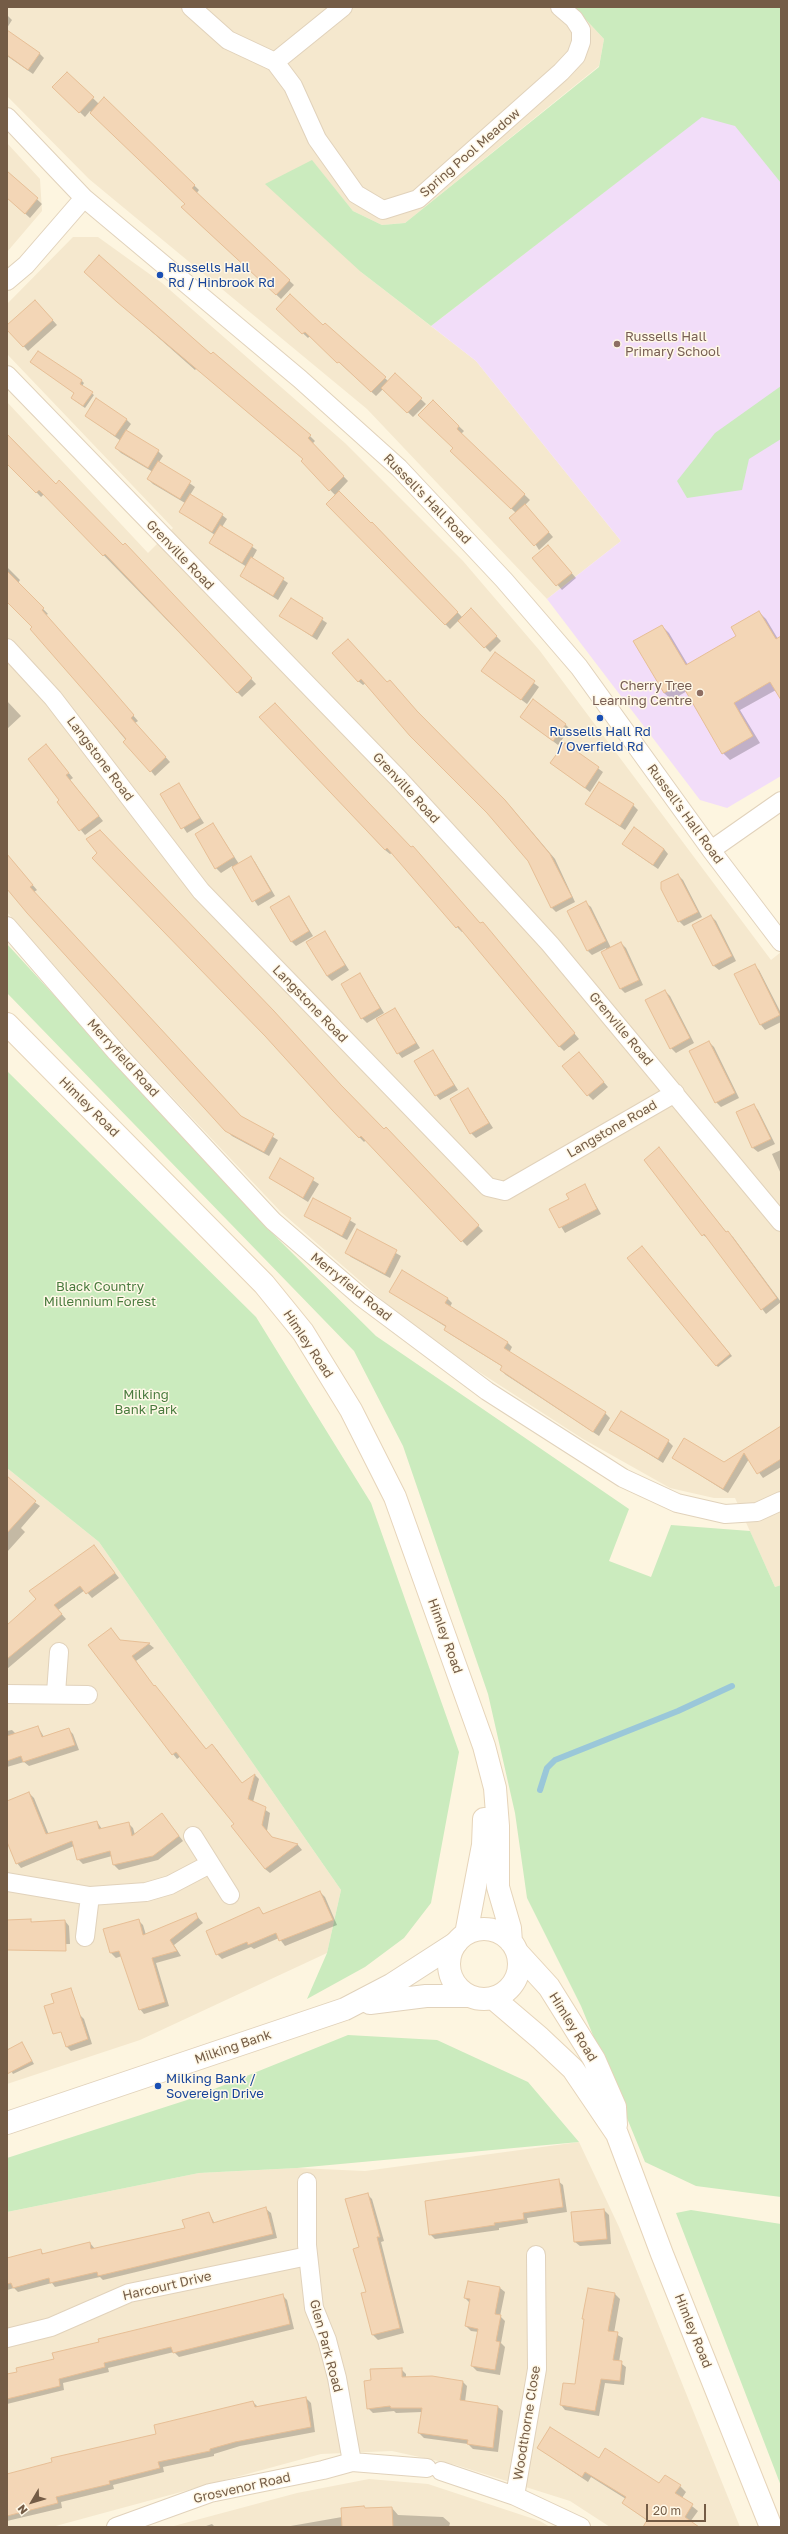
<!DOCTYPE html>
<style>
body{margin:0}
#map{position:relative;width:788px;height:2534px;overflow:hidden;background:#fdf5e0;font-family:"Golos Text",sans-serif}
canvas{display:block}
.frame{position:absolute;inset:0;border:8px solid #745c46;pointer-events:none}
.north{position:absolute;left:12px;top:2482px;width:40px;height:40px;-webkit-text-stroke:3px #fff8e7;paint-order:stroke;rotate:232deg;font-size:11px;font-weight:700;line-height:16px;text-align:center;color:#745c46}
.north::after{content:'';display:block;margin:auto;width:14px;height:18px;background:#745c46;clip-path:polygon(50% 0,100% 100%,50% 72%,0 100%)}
.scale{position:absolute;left:646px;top:2504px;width:60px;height:18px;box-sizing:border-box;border:2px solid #745c46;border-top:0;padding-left:5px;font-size:12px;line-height:14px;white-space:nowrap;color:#745c46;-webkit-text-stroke:3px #fff8e7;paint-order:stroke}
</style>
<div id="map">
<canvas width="788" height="2534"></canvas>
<div class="frame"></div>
<div class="north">N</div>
<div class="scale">20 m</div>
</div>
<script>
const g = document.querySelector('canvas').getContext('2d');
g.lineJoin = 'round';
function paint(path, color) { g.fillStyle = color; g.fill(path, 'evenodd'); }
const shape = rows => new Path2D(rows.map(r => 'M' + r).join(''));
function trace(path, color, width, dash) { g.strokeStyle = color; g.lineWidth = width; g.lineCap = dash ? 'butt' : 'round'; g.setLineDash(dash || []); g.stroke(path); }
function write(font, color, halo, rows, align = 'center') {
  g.font = font + ' "Golos Text",sans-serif'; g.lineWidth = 3; g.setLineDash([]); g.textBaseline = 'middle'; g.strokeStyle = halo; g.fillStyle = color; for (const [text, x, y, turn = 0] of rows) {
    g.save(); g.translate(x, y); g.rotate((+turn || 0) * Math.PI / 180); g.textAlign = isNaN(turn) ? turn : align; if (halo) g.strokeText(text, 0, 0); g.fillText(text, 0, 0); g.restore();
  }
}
paint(shape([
 [7,7,574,7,604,39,599,66,405,223,382,225,353,211,312,161,361,272,476,361,621,541,547,599,367,409,89,179,7,96],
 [7,143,40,179,42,211,7,252],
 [73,237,98,237,162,283,345,443,463,561,540,651,771,960,781,952,781,1585,775,1587,735,1498,714,1498,670,1488,583,1439,456,1357,390,1307,281,1212,119,1041,7,912,7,402,148,553,173,528,7,354,7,304],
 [7,1468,99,1542,341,1890,327,1953,140,2040,7,2084],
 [579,2142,619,2227,740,2527,610,2527,570,2501,456,2465,392,2451,321,2454,52,2527,7,2527,7,2212,199,2173,297,2168,365,2171],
 [369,2479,428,2484,540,2521,550,2527,170,2527,297,2493]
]), '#f5e8ce');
paint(shape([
 [736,90,781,163,781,776,727,808,700,800,547,599,621,541,476,361,431,326]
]), '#f2ddf9');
paint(shape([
 [574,7,781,7,781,183,735,126,702,117,431,326,361,272,265,184,312,160,353,211,382,225,405,223,599,67,604,39],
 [781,386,781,439,749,459,742,490,687,498,677,481,715,433],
 [7,944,279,1240,376,1336,629,1509,609,1561,651,1577,671,1525,750,1531,775,1587,781,1585,781,2197,696,2186,645,2162,581,2006,527,1898,515,1813,488,1694,403,1446,354,1351,7,993],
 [7,1071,256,1317,371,1503,459,1752,431,1903,404,1938,365,1967,307,1999,327,1953,341,1890,99,1542,7,1468],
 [348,2035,437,2040,528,2082,579,2142,297,2168,199,2173,7,2212,7,2158,187,2100],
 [691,2210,781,2224,781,2486,676,2213]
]), '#cbebbe');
paint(shape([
 [7,15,12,20,7,28],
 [7,40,40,54,44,58,33,74,7,56],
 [67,73,99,104,104,99,199,190,196,194,294,285,281,299,187,212,186,204,90,111,85,117,54,87],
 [7,171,42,204,30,218,7,197],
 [90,277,211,355,213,353,310,436,315,441,312,444,348,481,335,495,302,461,304,460,197,368,195,370],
 [40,306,57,325,28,351,7,327],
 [277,309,323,326,359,353,388,381,395,374,426,404,413,417,383,389,376,396,310,336,308,338],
 [38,352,82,381,84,383,82,386,94,395,85,408,74,400,75,393,31,362],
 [433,402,464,431,461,434,530,500,525,505,553,537,539,550,516,513,451,451,454,448],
 [86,416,126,419,131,424,126,431,158,451,163,456,159,462,195,487,190,495,222,515,227,519,222,527,257,550,252,559,288,583,278,600,246,580,242,575,247,567,215,547,210,543,215,535,180,512,185,503,153,484,148,479,153,472,121,453,116,448,121,441],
 [7,434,56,485,123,547,125,545,256,684,242,697,44,494,41,497,7,462],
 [328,504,377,528,462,617,471,610,501,641,490,652,459,620,450,629],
 [548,546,576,578,562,590,534,558],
 [7,567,20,580,18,583,48,614,46,615,138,721,135,723,170,762,155,776,34,627,7,600],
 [291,599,327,623,317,640,281,616],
 [759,612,766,619,778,639,781,637,781,698,776,690,740,710,760,743,730,760,723,753,687,691,672,700,664,693,662,626,669,633,688,665,738,637],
 [348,640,387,683,510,806,555,859,575,902,556,912,551,907,529,861,488,812,366,683,363,685,358,681],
 [495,654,539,687,527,704,483,671],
 [7,701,21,716,7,729],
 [261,717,481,924,487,928,579,1039,564,1051,560,1047,463,930,462,932,457,927,392,853,390,854,385,850],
 [521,717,565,724,570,729,558,745],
 [565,744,603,772,590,792,552,763],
 [46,745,73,778,70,780,103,821,85,835,58,802,61,800],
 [179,785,204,823,187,833,162,795],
 [587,804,633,805,638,810,625,830],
 [213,824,239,864,251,857,255,862,275,896,258,906,232,866,221,873,216,868],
 [628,848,664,849,668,854,658,869],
 [7,855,37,890,34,892,241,1118,278,1140,269,1156,232,1136,227,1131,7,888],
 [678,875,683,880,702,917,684,926,679,921],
 [289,897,313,936,296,946,291,941],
 [586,903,591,907,611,948,621,943,626,948,643,985,625,993,620,988,606,948,592,955,587,950],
 [711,916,716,921,736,961,719,970,714,966,693,925],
 [325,932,349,970,332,981,327,976],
 [754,965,759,970,781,1013,781,1022,765,1030,761,1025,736,975],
 [360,974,384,1013,367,1023,362,1018],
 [665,991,670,996,694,1043,676,1053,671,1048],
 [395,1009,420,1048,402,1058,398,1053],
 [709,1042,714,1047,739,1098,721,1107,716,1102],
 [433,1051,458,1090,440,1100,436,1095],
 [583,1058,608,1087,593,1100,588,1095],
 [468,1089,493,1128,476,1138,471,1133],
 [753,1105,758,1110,775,1144,758,1152,753,1148,737,1113],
 [334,1111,391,1133,483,1231,467,1246,366,1140,364,1142],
 [659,1149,727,1233,733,1237,781,1302,766,1314,709,1239,703,1235],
 [781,1150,781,1174,772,1154],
 [281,1160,319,1184,308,1202,270,1178],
 [585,1186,601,1214,565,1233,551,1210,570,1200],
 [314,1199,356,1224,347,1240,305,1216],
 [357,1231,401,1256,390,1278,351,1257,346,1252],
 [644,1250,732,1356,718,1367,716,1365],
 [390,1291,448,1299,452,1303,450,1307,508,1343,512,1347,509,1353,605,1413,610,1418,599,1436,506,1375,501,1370,503,1367,450,1334,445,1329,446,1327],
 [781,1427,781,1467,763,1478,749,1459,728,1493,673,1458,724,1463],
 [611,1430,668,1441,673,1446,663,1463],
 [7,1483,40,1506,21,1528,25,1532,7,1552],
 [94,1546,119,1578,92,1598,85,1590,58,1610,66,1619,7,1669,7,1629],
 [111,1629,121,1641,149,1644,154,1648,136,1661,154,1687,207,1750,212,1745,217,1750,242,1784,255,1775,259,1779,253,1802,270,1813,267,1831,273,1838,298,1845,302,1850,270,1873,265,1869,235,1824,181,1756,177,1759,173,1754],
 [38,1727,44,1737,68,1729,73,1734,79,1750,29,1766,24,1762,7,1767,7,1731,12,1730,16,1734],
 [29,1793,34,1798,49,1835,97,1822,102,1829,128,1823,133,1828,135,1835,162,1814,183,1841,158,1860,119,1870,114,1865,112,1856,83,1864,78,1859,74,1846,21,1868,17,1863,7,1840,7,1802],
 [320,1892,325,1897,337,1925,285,1946,279,1938,254,1949,251,1947,222,1959,217,1954,259,1909,265,1915],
 [195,1914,203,1923,174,1945,181,1956,156,1963,169,2006,144,2014,140,2009,122,1956,116,1958,111,1953,104,1930,138,1920,143,1925,146,1935],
 [30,1920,33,1923,65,1921,69,1926,70,1944,7,1945,7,1921],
 [79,2014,84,2019,92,2044,71,2051,66,2046],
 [22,2043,34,2064,13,2074,7,2064,7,2051],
 [558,2181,563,2185,567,2212,527,2218,528,2223,499,2228,499,2230,435,2239,430,2234],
 [367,2194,372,2199,384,2241,381,2242,404,2333,378,2340,373,2335,360,2248],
 [266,2209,271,2213,277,2238,103,2280,100,2277,55,2287,52,2283,18,2292,14,2288,7,2290,7,2259,40,2251,44,2254,90,2243,95,2249,186,2229,209,2213,215,2224],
 [604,2210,609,2215,611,2244,580,2246,575,2242],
 [500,2288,505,2292,500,2316,505,2321,501,2343,505,2347,500,2375,477,2371,472,2366,479,2332,471,2331,466,2326,470,2303,465,2298],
 [588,2289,615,2294,620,2299,614,2333,623,2338,619,2362,626,2367,624,2385,605,2383,599,2416,565,2410,561,2405,576,2386],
 [282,2295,287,2300,294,2329,179,2357,174,2352,108,2368,109,2372,63,2383,64,2390,7,2404,7,2376],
 [401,2369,406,2374,406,2378,462,2381,467,2386,465,2402,498,2407,503,2411,498,2452,473,2449,468,2444,424,2438,419,2433,422,2412,396,2413,394,2411,373,2413,368,2408,372,2381],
 [306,2398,311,2403,315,2432,240,2446,214,2454,214,2456,163,2467,164,2472,113,2485,114,2489,61,2502,62,2508,7,2521,7,2475,158,2435,253,2402,258,2407],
 [538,2448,599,2459,659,2484,680,2486,686,2492,682,2498,698,2511,690,2522,697,2527,648,2527,648,2521,623,2503,626,2499,591,2477,588,2482],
 [392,2508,398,2515,443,2517,450,2523,449,2527,285,2527,342,2517,366,2509],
 [212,2524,215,2527,203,2527]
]), '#0003');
trace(shape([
 [540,1790,547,1768,555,1760,678,1711,732,1686]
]), '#9ac7d9', 6);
const building = shape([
 [7,30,40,53,28,70,7,55,7,30],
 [67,72,94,97,79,113,52,87,67,72],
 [104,97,195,185,192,188,290,280,276,295,181,207,185,204,90,113,104,97],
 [7,171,38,198,25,214,7,198,7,171],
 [99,255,211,354,213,352,311,435,308,438,344,476,329,491,301,461,303,459,117,302,84,272,99,255],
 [290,294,323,325,325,323,386,377,371,392,339,362,337,363,305,332,302,334,276,309,290,294],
 [35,300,53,320,23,347,7,330,7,325,35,300],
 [38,351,82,380,80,384,93,392,83,406,71,398,74,393,30,362,38,351],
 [395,373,422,398,407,413,381,388,395,373],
 [96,398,127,419,115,436,85,416,96,398],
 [433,400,459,426,457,429,525,494,511,509,450,451,453,448,418,415,433,400],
 [126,430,159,450,148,468,115,448,126,430],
 [7,434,56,484,59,480,123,545,125,543,252,678,237,693,105,554,103,556,39,490,36,493,7,464,7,434],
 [158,461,191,481,180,499,147,479,158,461],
 [339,491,371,523,372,522,458,612,445,625,326,504,339,491],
 [190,494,223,514,212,532,179,512,190,494],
 [525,504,549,532,534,546,509,518,525,504],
 [220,525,253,545,242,563,209,543,220,525],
 [548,545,572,573,556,586,532,558,548,545],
 [251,557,284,578,273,596,240,576,251,557],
 [7,571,44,608,42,610,103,679,134,715,131,718,166,757,150,772,123,742,126,739,30,629,32,627,7,602,7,571],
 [291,598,323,618,312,636,279,616,291,598],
 [471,608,497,636,484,648,458,621,471,608],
 [759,611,776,639,781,636,781,700,770,682,734,703,753,736,722,754,681,683,664,693,633,641,662,625,686,665,736,636,731,627,759,611],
 [348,639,387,682,390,680,417,711,505,800,550,854,572,897,551,908,528,861,487,813,410,736,361,679,358,682,332,653,348,639],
 [495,652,535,681,521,700,481,671,495,652],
 [533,699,566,724,553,741,520,717,533,699],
 [275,703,368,802,411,847,413,846,480,923,483,922,575,1033,559,1047,458,926,456,928,387,848,385,850,259,717,275,703],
 [565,743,599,767,585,788,550,763,565,743],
 [46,744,69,773,66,775,99,816,79,831,57,802,59,800,28,759,46,744],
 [599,782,634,804,620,826,585,804,599,782],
 [179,783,200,818,181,829,160,794,179,783],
 [213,823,234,857,215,869,195,834,213,823],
 [634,827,664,849,653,865,622,844,634,827],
 [100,830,274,1011,341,1085,384,1129,386,1127,479,1225,461,1242,361,1136,359,1138,333,1111,265,1036,92,858,97,853,86,839,100,830],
 [7,854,33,885,30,887,241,1116,274,1134,264,1152,225,1131,27,913,7,889,7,854],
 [251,856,271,891,252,902,232,867,251,856],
 [678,874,698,912,678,922,661,889,661,882,678,874],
 [289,896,309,931,291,942,270,907,289,896],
 [586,901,606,941,587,951,567,911,586,901],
 [711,915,732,956,713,966,692,925,711,915],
 [325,931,345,965,327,976,306,942,325,931],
 [621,942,639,980,620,989,601,952,621,942],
 [755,964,780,1015,760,1025,734,974,755,964],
 [360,973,380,1008,361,1019,341,984,360,973],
 [665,990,690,1038,670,1049,645,1000,665,990],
 [395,1008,416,1043,397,1054,376,1019,395,1008],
 [709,1041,735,1093,715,1103,689,1051,709,1041],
 [433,1050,454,1085,435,1096,414,1061,433,1050],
 [579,1052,604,1082,587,1096,562,1066,579,1052],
 [468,1088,489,1123,470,1134,450,1099,468,1088],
 [754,1104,771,1139,752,1148,736,1112,754,1104],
 [659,1147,726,1232,728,1231,777,1298,761,1310,704,1234,702,1236,644,1160,659,1147],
 [280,1158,314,1178,303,1198,269,1178,280,1158],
 [585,1184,597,1209,559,1228,549,1209,569,1199,566,1194,585,1184],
 [313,1198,351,1218,342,1236,304,1216,313,1198],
 [357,1229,397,1250,385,1274,345,1253,357,1229],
 [642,1246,730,1354,716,1366,627,1258,642,1246],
 [402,1270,448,1298,445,1303,508,1342,504,1348,606,1412,593,1432,500,1370,502,1366,444,1330,446,1326,389,1292,402,1270],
 [621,1411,669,1440,658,1459,609,1430,621,1411],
 [781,1426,781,1459,757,1474,744,1453,723,1489,672,1458,684,1438,724,1462,781,1426],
 [7,1476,36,1501,7,1533,7,1476],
 [94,1545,115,1573,86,1594,80,1586,54,1605,62,1614,7,1659,7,1625,36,1599,29,1591,94,1545],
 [111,1628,120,1640,150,1643,132,1656,154,1686,155,1685,206,1749,212,1744,242,1783,255,1774,248,1799,266,1807,262,1825,272,1837,298,1844,265,1869,231,1826,234,1824,217,1803,176,1752,172,1755,88,1645,111,1628],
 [38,1726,42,1737,69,1728,75,1745,23,1762,21,1756,7,1761,7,1736,38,1726],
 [29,1792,46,1834,97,1821,99,1829,129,1822,132,1836,162,1813,179,1836,153,1856,113,1865,110,1851,77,1860,72,1841,16,1864,7,1842,7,1801,29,1792],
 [320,1891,333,1920,279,1941,276,1933,248,1945,247,1942,216,1955,206,1931,259,1907,263,1914,320,1891],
 [196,1913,198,1918,170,1940,177,1951,152,1958,165,2002,139,2010,119,1951,110,1953,103,1929,139,1919,143,1935,196,1913],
 [31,1919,31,1922,65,1920,66,1951,7,1950,7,1920,31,1919],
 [71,1988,88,2039,66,2047,61,2032,53,2034,44,2006,54,2003,51,1994,71,1988],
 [22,2042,32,2061,7,2074,7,2050,22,2042],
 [559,2179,563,2207,523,2213,524,2219,494,2223,495,2225,429,2235,425,2201,559,2179],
 [368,2193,380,2237,377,2237,400,2328,372,2335,361,2293,366,2292,353,2249,359,2247,345,2199,368,2193],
 [266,2207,273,2234,98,2276,97,2272,50,2283,49,2278,13,2288,11,2283,7,2284,7,2258,41,2249,42,2254,90,2242,91,2249,185,2228,182,2220,209,2212,213,2223,266,2207],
 [604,2209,607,2239,574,2242,571,2212,604,2209],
 [468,2281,500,2287,495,2314,501,2315,496,2341,500,2342,495,2370,471,2366,478,2329,465,2326,470,2299,464,2298,468,2281],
 [588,2288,615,2293,608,2331,618,2332,613,2360,622,2361,620,2381,601,2379,595,2411,560,2405,563,2383,575,2384,584,2319,582,2319,588,2288],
 [283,2294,290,2324,173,2353,171,2347,104,2363,105,2367,59,2379,60,2386,7,2399,7,2374,17,2372,16,2368,54,2359,52,2353,99,2342,98,2339,283,2294],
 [402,2368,402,2377,432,2376,463,2381,460,2400,498,2406,493,2448,467,2444,468,2440,418,2433,422,2408,391,2408,390,2406,367,2409,364,2381,371,2380,370,2369,402,2368],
 [306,2397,311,2427,235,2442,210,2449,210,2451,158,2462,160,2468,109,2481,110,2484,56,2497,58,2503,7,2516,7,2474,52,2462,51,2458,156,2434,154,2425,253,2401,255,2407,306,2397],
 [550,2427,599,2458,605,2448,659,2483,665,2475,681,2485,675,2493,693,2504,685,2517,699,2527,643,2527,647,2520,622,2503,626,2497,585,2472,582,2477,537,2448,550,2427],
 [364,2506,365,2508,392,2507,393,2527,342,2527,341,2508,364,2506]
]);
paint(building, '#f3d6b6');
trace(building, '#e7bf96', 1);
const minor = shape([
 [191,7,228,40,275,62,293,86,317,139,356,194,383,210,418,199,561,72,576,56,581,42,581,30,574,19,560,7],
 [275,62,343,7],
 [7,117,84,198,300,379,399,468,504,580,579,667,711,850,781,942],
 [7,281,26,265,84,198],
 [7,375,398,778,550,944,781,1222],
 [7,648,53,698,201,891,488,1187,505,1191,675,1093],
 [711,850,781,801],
 [7,926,117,1053,273,1221,360,1296,487,1391,623,1478,677,1503,725,1514,757,1512,781,1501],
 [56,1693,59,1652],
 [7,1694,88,1695],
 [193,1836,230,1895],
 [7,1882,90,1896,146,1892,170,1885,210,1864],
 [85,1937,90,1896],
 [307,2182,307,2245,314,2308,327,2340,337,2378,352,2462],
 [7,2338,51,2327,129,2293,308,2256],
 [441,2471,515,2496,581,2527],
 [515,2496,537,2369,536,2255],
 [116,2527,210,2493,323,2470,352,2462,427,2468]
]);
const tertiary = shape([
 [370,2003,426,1996,468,1996],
 [7,2123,345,2009,391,1985,456,1943]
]);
const secondary = shape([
 [7,1024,264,1284,303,1332,351,1410,395,1497,484,1746,495,1788,498,1826,498,1887,510,1928,511,1942],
 '449 1964a35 35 0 1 1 70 0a35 35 0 1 1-70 0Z',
 [466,1934,483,1845,484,1819],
 [517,1952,549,1987,594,2059,615,2107,616,2125],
 [493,1998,540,2038,573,2069,617,2134,662,2254,771,2527]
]);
trace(minor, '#e1d2bb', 20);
trace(tertiary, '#e1d2bb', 24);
trace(secondary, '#e6d4b9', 24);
trace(minor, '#fff', 18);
trace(tertiary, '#fff', 22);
trace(secondary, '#fff', 22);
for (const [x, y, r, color] of [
 [160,275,4,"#1a4fb4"],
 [617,344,4,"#8d6e63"],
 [700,693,4,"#8d6e63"],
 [600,718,4,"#1a4fb4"],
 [158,2086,4,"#1a4fb4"]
]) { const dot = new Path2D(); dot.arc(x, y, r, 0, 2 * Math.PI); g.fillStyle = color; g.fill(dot); trace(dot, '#fff8e7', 1.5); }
write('13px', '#745c46', '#fff8e7', [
 ["Spring Pool Meadow",470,153,-41],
 ["Russell's Hall Road",427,499,46],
 ["Grenville Road",180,555,46],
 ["Langstone Road",100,759,53],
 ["Grenville Road",406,788,47],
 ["Russell's Hall Road",685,814,54],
 ["Langstone Road",310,1004,46],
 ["Grenville Road",621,1029,50],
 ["Merryfield Road",123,1058,48],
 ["Himley Road",89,1107,45],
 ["Langstone Road",612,1129,-30],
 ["Merryfield Road",351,1287,39],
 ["Himley Road",308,1344,56],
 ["Himley Road",445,1636,70],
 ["Himley Road",573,2027,58],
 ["Milking Bank",233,2047,-19],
 ["Harcourt Drive",167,2286,-13],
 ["Himley Road",693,2331,68],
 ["Glen Park Road",326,2346,75],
 ["Woodthorne Close",527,2423,-81],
 ["Grosvenor Road",242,2488,-13]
]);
write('13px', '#164399', '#fff8e7', [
 ["Russells Hall",168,268],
 ["Rd / Hinbrook Rd",168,283],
 ["Russells Hall Rd",600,732,"center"],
 ["/ Overfield Rd",600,747,"center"],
 ["Milking Bank /",166,2079],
 ["Sovereign Drive",166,2094]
], 'left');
write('13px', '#785e54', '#fff8e7', [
 ["Russells Hall",625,337],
 ["Primary School",625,352],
 ["Cherry Tree",692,686,"right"],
 ["Learning Centre",692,701,"right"]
], 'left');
write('13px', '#497b3e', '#fff8e7', [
 ["Black Country",100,1287],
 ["Millennium Forest",100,1302],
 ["Milking",146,1395],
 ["Bank Park",146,1410]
]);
</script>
